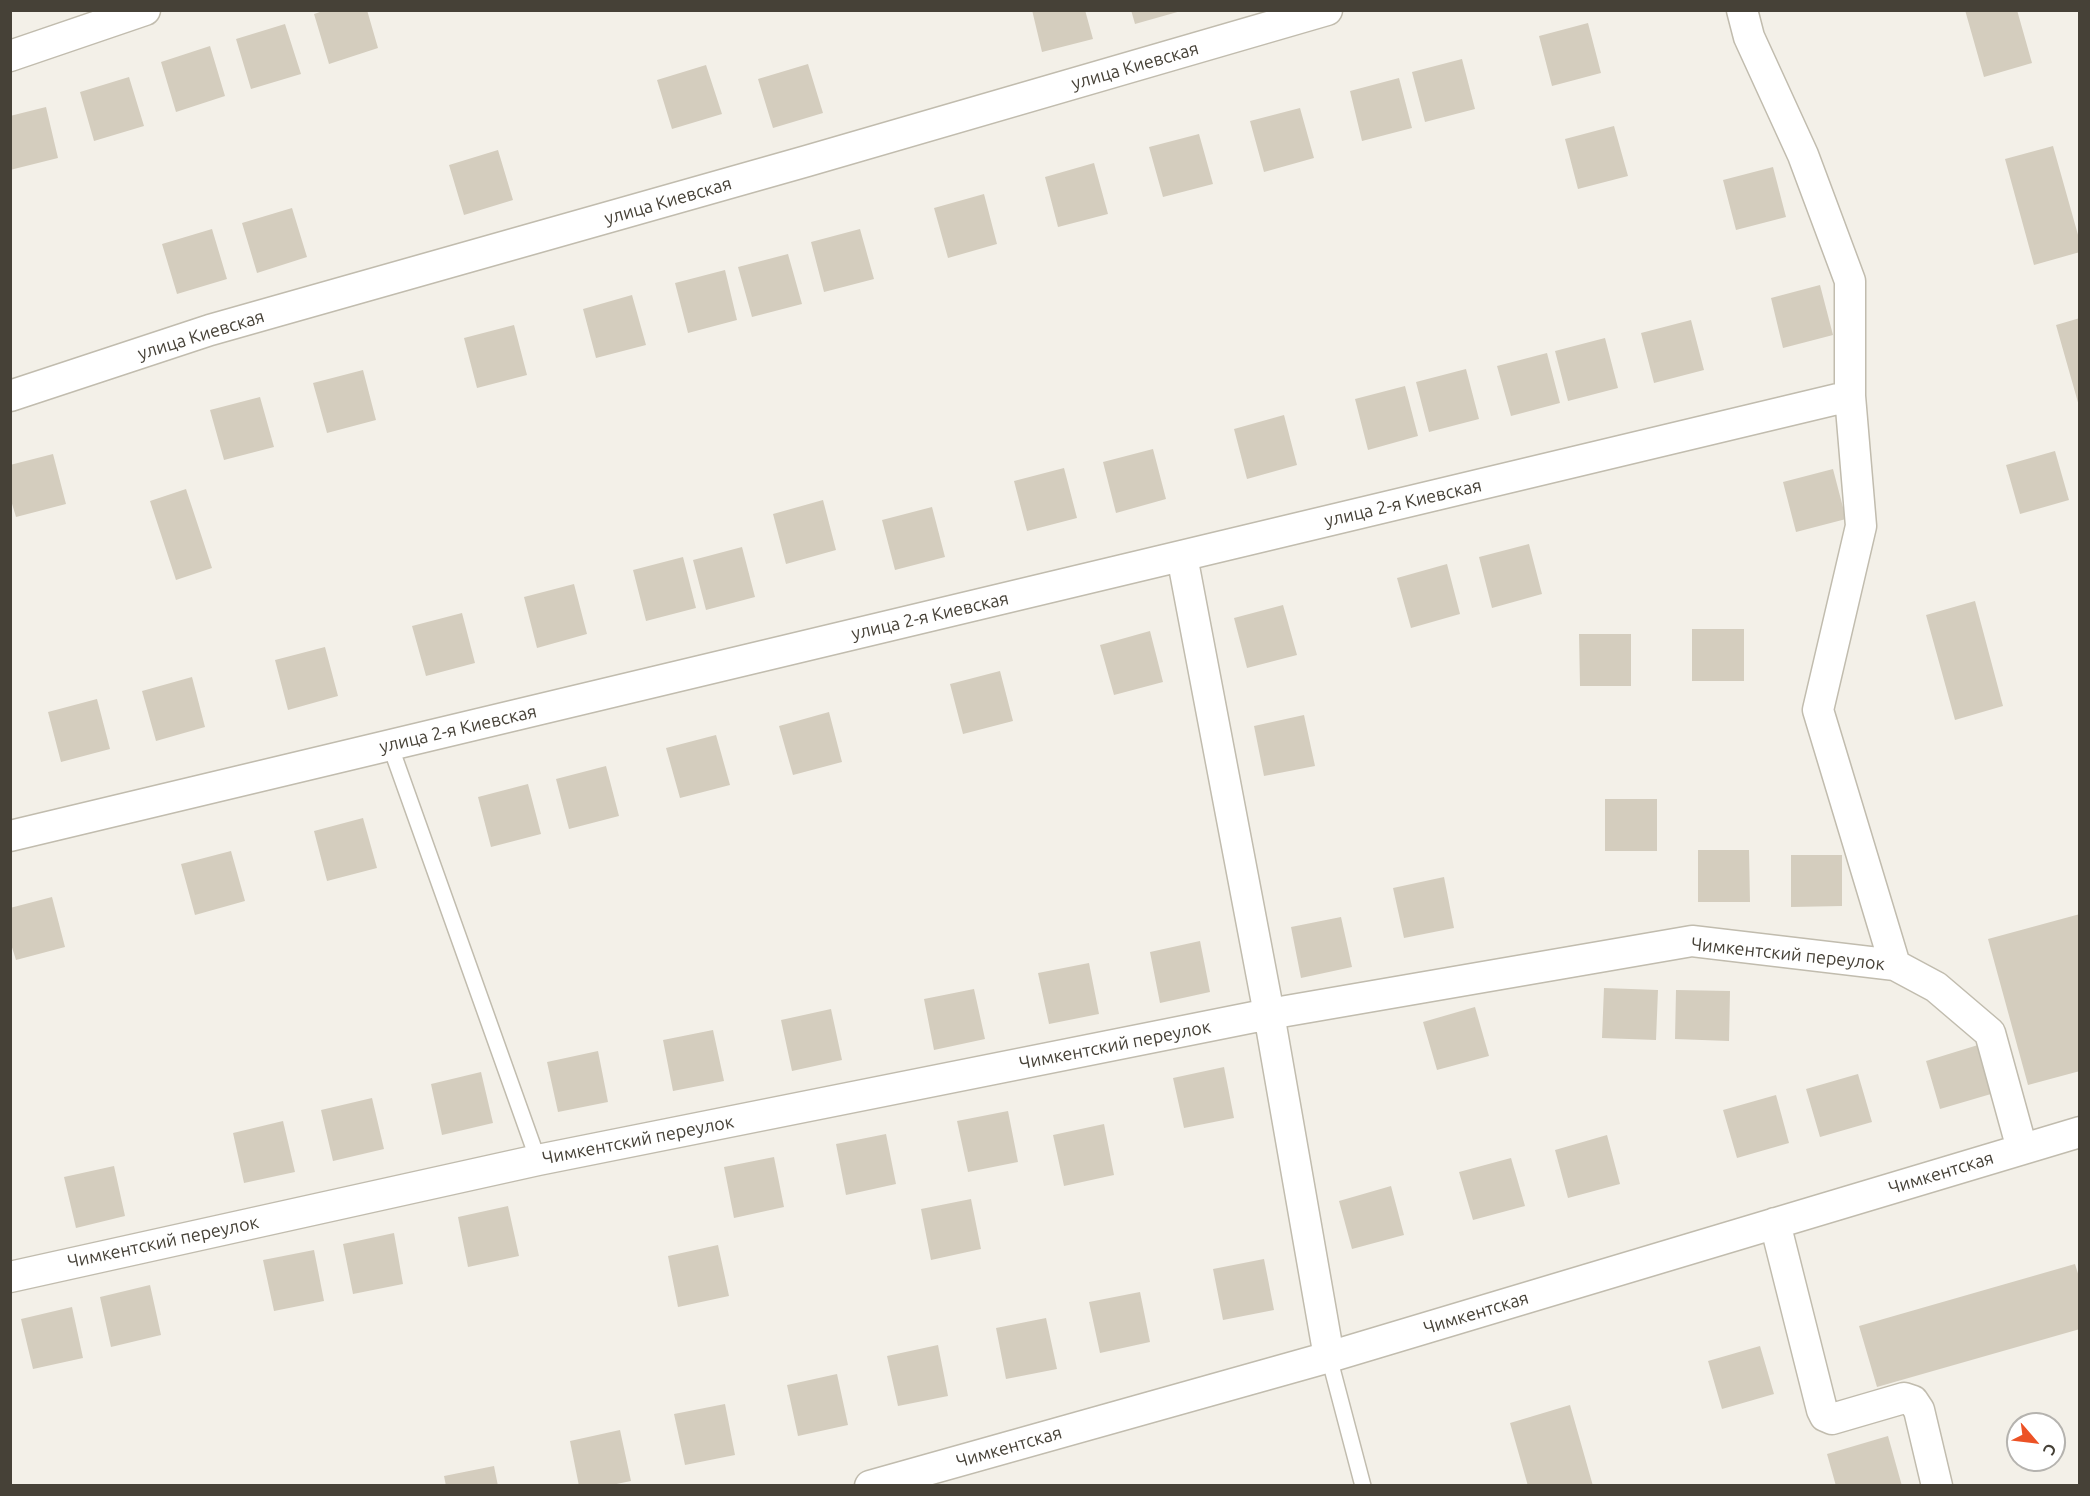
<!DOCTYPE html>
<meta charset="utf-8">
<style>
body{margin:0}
#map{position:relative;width:2090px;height:1496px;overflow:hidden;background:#f3f0e8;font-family:Ubuntu,sans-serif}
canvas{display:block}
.frame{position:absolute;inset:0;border:12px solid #464137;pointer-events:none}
.north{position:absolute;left:2006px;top:1412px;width:60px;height:60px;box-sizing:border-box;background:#fff;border:2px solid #b5b3af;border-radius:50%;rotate:118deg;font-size:16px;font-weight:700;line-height:24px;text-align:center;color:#464137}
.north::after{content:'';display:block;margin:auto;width:21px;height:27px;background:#ec5226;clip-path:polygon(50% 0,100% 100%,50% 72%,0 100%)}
</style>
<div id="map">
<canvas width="2090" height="1496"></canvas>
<div class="frame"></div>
<div class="north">С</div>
</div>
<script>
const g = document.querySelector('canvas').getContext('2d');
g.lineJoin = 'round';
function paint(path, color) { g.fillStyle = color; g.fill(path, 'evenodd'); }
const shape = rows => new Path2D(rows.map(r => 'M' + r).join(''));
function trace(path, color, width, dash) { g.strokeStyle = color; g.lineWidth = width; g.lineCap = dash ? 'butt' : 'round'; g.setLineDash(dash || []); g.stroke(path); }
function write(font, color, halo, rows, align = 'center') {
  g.font = font + ' Ubuntu,sans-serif'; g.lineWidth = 6; g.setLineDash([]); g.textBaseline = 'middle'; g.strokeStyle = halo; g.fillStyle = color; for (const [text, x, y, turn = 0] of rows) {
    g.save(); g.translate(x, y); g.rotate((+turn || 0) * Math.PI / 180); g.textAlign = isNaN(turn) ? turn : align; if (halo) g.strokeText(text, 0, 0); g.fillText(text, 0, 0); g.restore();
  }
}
paint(shape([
 [326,10,367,10,378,48,329,64,314,14],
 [1032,10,1085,10,1093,39,1042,52],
 [1131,10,1181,10,1181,11,1135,24],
 [1965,10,2017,10,2032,63,1984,77],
 [1588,23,1601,73,1552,86,1539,36],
 [285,24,301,74,251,89,236,39],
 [210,46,225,96,176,112,161,62],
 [1462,59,1475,109,1425,122,1412,72],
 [808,64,823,113,773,128,758,79],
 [706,65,722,114,672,129,657,80],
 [129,77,144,126,94,141,80,92],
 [1399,78,1412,128,1362,141,1350,91],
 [46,107,58,158,10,170,10,116],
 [1300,108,1314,158,1264,172,1250,121],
 [1614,126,1628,176,1578,189,1565,139],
 [1199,134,1213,184,1163,197,1149,147],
 [2053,146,2080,242,2080,252,2034,265,2005,159],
 [498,150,513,200,464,215,449,165],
 [1094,163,1108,214,1058,227,1045,177],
 [1773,167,1786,217,1736,230,1723,180],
 [984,194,997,244,948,258,934,208],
 [292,208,307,257,257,273,242,223],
 [212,229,227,279,177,294,162,244],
 [860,229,874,279,824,292,811,242],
 [788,254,802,304,752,317,738,267],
 [725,270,737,320,688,333,675,283],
 [1820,285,1833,335,1783,348,1771,298],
 [632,295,646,345,596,358,583,309],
 [2080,318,2080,406,2079,406,2056,325],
 [1691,320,1704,370,1654,383,1641,333],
 [514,325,527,375,477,388,464,338],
 [1605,338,1618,388,1568,401,1555,351],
 [1547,353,1560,403,1511,416,1497,366],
 [1466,369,1479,419,1429,432,1416,382],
 [363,370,376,420,327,433,313,383],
 [1405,386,1418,436,1368,450,1355,399],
 [260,397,274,447,224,460,210,410],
 [1284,415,1297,465,1247,479,1234,429],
 [1153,449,1166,499,1116,513,1103,462],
 [2055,451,2069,500,2020,514,2006,465],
 [53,454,66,504,16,517,10,497,10,465],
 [1064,468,1077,518,1027,531,1014,481],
 [1833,469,1846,519,1796,532,1783,482],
 [186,489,212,568,176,580,150,501],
 [823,500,836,550,786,564,773,514],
 [932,507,945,557,895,570,882,520],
 [1529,544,1542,594,1492,608,1479,557],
 [742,547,755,597,706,610,693,560],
 [683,557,696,608,646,621,633,570],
 [1447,564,1460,614,1411,628,1397,578],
 [574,584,587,634,537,648,524,597],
 [1975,601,2003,706,1955,720,1926,615],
 [1283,605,1297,655,1247,668,1234,618],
 [462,613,475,663,426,676,412,626],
 [1692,629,1744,629,1744,681,1692,681],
 [1150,631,1163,682,1114,695,1100,645],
 [1579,634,1631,634,1631,686,1580,686],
 [325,647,338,696,288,710,275,660],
 [1000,671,1013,721,963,734,950,684],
 [192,677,205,727,156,741,142,691],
 [97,699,110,749,61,762,48,712],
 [829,712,842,762,793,775,779,726],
 [1304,715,1315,766,1264,776,1254,726],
 [716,735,730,785,680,798,666,748],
 [606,766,619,816,569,829,556,779],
 [528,784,541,834,491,847,478,797],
 [1605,799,1657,799,1657,851,1605,851],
 [363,818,377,868,327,881,314,831],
 [1698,850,1749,850,1750,902,1698,902],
 [231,851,245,901,195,915,181,864],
 [1791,855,1842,855,1842,906,1791,907],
 [1444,877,1454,928,1404,938,1393,888],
 [52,897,65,947,16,960,10,941,10,908],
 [2080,914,2080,1071,2028,1085,1988,939],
 [1341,917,1352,967,1301,978,1291,927],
 [1200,941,1210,992,1160,1003,1150,952],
 [1089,963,1099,1014,1049,1024,1038,973],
 [1604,988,1658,990,1656,1040,1602,1038],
 [974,989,985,1039,934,1050,924,999],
 [1676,990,1730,991,1729,1041,1675,1039],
 [1475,1007,1489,1056,1437,1070,1423,1022],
 [831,1009,842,1060,792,1071,781,1020],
 [713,1030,724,1081,673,1091,663,1040],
 [1978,1045,1991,1094,1940,1109,1926,1061],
 [598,1051,608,1102,558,1112,547,1062],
 [1224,1067,1234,1118,1184,1128,1173,1078],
 [481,1072,493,1123,442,1135,431,1084],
 [1858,1074,1872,1122,1820,1137,1806,1089],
 [1776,1095,1789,1143,1737,1158,1723,1110],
 [372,1098,384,1149,333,1161,321,1110],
 [1008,1111,1018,1162,968,1172,957,1121],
 [283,1121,295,1172,244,1183,233,1133],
 [1104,1124,1114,1175,1064,1186,1053,1135],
 [886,1134,896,1184,846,1195,836,1144],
 [1607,1135,1620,1184,1568,1198,1555,1150],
 [774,1157,784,1207,734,1218,724,1167],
 [1511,1158,1525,1206,1473,1220,1459,1172],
 [114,1166,125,1216,76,1228,64,1177],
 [1391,1186,1404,1235,1352,1249,1339,1201],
 [971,1199,981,1249,931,1260,921,1209],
 [508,1206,519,1256,468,1267,458,1217],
 [394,1233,403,1284,353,1294,343,1244],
 [718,1245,729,1296,678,1307,668,1256],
 [314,1250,324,1301,274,1311,263,1260],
 [1264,1259,1274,1310,1223,1320,1213,1269],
 [2075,1264,2080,1280,2080,1329,1877,1387,1859,1326],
 [150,1285,161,1335,111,1347,100,1297],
 [1140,1292,1150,1342,1100,1353,1089,1302],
 [72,1307,83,1358,33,1369,21,1319],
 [1046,1318,1057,1369,1006,1379,996,1328],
 [938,1345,948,1396,898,1406,887,1356],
 [1760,1346,1774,1394,1722,1409,1708,1361],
 [837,1374,848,1425,798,1436,787,1385],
 [725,1404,735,1455,685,1465,674,1414],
 [1570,1405,1593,1486,1528,1486,1510,1423],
 [620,1430,631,1481,607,1486,579,1486,570,1441],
 [1888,1436,1902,1486,1836,1486,1827,1454],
 [494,1466,498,1486,446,1486,444,1476]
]), '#d4cdbe');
const lane = shape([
 [390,745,538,1160],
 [1329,1357,1363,1486]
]);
const street = shape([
 [1742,10,1749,37,1803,155,1850,281,1850,396,1861,526,1818,710,1895,965],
 [10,56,145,10],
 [10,396,210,330,807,161,1327,10],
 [1182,556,1269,1014,1329,1357],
 [10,836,1850,396],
 [1775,1223,1822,1410,1825,1416,1832,1419,1904,1398,1913,1401,1919,1410,1937,1486],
 [10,1277,538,1160,1269,1014,1692,941,1895,965,1936,987,1990,1033,2022,1149],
 [870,1486,1329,1357,2080,1132]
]);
trace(lane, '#c1bcae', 18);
trace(street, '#c1bcae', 33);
trace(lane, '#fff', 15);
trace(street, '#fff', 30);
write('18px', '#464137', '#fff', [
 ["улица Киевская",1135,66,-16],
 ["улица Киевская",668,201,-16],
 ["улица Киевская",201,335,-17],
 ["улица 2-я Киевская",1403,503,-13],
 ["улица 2-я Киевская",930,616,-13],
 ["улица 2-я Киевская",458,729,-13],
 ["Чимкентский переулок",1788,954,6],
 ["Чимкентский переулок",1115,1045,-11],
 ["Чимкентский переулок",638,1140,-11],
 ["Чимкентская",1941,1173,-17],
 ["Чимкентский переулок",163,1242,-12],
 ["Чимкентская",1476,1313,-17],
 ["Чимкентская",1009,1447,-16]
]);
</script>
